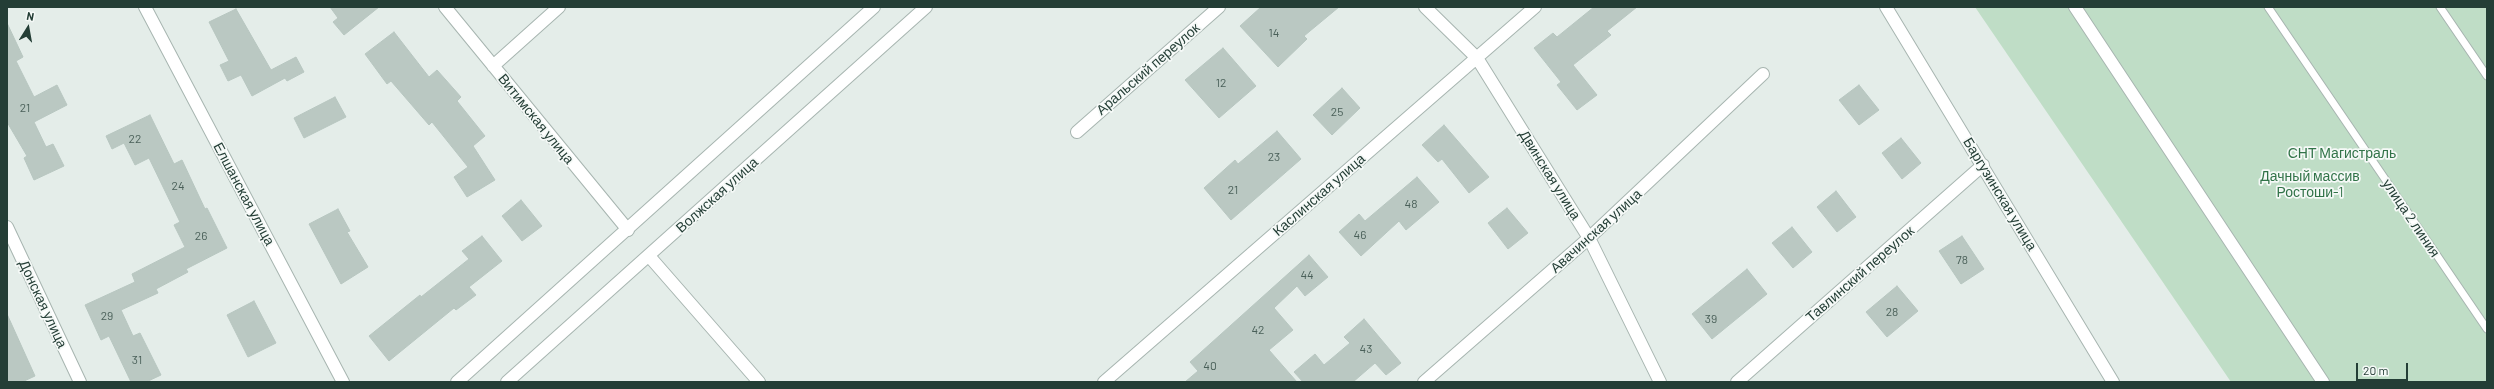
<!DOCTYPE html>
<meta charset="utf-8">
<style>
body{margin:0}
#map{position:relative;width:2494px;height:389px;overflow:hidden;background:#e4ede9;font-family:Barlow,sans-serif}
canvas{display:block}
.frame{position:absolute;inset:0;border:8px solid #243e36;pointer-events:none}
.north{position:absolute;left:8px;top:8px;width:40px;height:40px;-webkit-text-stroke:3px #f5f9f7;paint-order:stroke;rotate:11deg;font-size:11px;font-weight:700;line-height:16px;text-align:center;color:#243e36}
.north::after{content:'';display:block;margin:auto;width:14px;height:18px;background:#243e36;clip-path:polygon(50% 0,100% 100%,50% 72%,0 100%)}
.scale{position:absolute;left:2356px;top:363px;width:52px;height:18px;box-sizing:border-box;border:2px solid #243e36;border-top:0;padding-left:5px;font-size:12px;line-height:14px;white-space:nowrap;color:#243e36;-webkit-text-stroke:3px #f5f9f7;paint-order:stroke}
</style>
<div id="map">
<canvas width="2494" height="389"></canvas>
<div class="frame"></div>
<div class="north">N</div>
<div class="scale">20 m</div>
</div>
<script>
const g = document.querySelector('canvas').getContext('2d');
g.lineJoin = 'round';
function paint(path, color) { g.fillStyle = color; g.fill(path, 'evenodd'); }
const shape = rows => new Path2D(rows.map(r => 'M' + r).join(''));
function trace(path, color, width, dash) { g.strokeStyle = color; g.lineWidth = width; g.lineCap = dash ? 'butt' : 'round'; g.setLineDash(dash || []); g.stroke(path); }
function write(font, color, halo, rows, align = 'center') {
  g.font = font + ' Barlow,sans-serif'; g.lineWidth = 3.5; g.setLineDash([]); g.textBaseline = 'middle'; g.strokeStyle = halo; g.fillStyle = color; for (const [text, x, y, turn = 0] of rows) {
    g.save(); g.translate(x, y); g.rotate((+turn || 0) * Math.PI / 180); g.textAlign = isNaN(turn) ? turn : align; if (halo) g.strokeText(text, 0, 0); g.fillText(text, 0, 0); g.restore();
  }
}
paint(shape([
 [1975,7,2487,7,2487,382,2231,382]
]), '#bfddc6');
const building = shape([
 [330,7,379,7,344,35,333,22,338,18,330,7],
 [1261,7,1339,7,1304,36,1307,39,1278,67,1240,26,1261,7],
 [1594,7,1637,7,1607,31,1611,35,1573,65,1597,95,1577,110,1557,85,1561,82,1534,48,1553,33,1557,37,1594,7],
 [236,9,271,70,296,57,304,72,287,81,285,78,252,96,241,75,228,81,220,65,229,61,209,22,236,9],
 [7,23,23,57,16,61,34,97,57,85,67,105,34,122,46,147,53,144,64,166,34,180,24,158,27,156,7,122,7,23],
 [394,32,429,77,437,70,461,97,457,101,485,136,473,146,495,180,467,197,454,177,468,167,432,122,429,125,391,81,387,84,365,54,394,32],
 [1223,48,1256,86,1219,118,1185,80,1223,48],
 [1859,85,1879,110,1859,125,1839,100,1859,85],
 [1342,88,1360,108,1332,135,1313,115,1342,88],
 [335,97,346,117,304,138,294,118,335,97],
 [150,115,174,164,182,160,205,209,207,208,227,248,186,269,188,272,156,289,158,293,121,310,133,336,140,333,161,375,146,382,131,382,109,336,101,340,85,305,135,282,132,274,185,247,174,225,180,222,149,158,135,165,124,143,112,149,106,136,150,115],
 [1444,125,1489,177,1469,193,1442,159,1438,162,1422,145,1444,125],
 [1277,131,1301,159,1231,220,1204,188,1235,160,1238,164,1277,131],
 [1901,138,1921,163,1902,179,1882,153,1901,138],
 [1417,177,1439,202,1406,230,1399,221,1361,256,1339,232,1359,214,1365,221,1417,177],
 [1836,191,1856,217,1837,232,1817,207,1836,191],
 [521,200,542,226,522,241,502,216,521,200],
 [1507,208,1528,233,1508,249,1488,223,1507,208],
 [338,209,350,231,347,232,368,267,341,284,309,224,338,209],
 [1792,227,1812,252,1793,268,1772,243,1792,227],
 [482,236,502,261,469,287,476,295,456,310,454,308,389,361,369,336,420,295,421,297,469,259,462,251,482,236],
 [1962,236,1984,269,1961,284,1939,251,1962,236],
 [1309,255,1328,277,1305,296,1297,286,1274,308,1293,330,1269,350,1297,382,1185,382,1198,371,1190,362,1309,255],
 [1747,269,1767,294,1712,339,1692,314,1747,269],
 [1897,286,1918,311,1887,337,1866,312,1897,286],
 [254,301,276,343,248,357,227,315,254,301],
 [7,314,35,376,22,382,7,382,7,314],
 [1364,319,1401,363,1386,375,1375,363,1353,382,1303,382,1294,372,1315,354,1324,365,1350,343,1344,337,1364,319]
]);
paint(building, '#bac8c2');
trace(building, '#b7c6c0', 1);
const service = shape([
 [2268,7,2487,329],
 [2440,7,2487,76]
]);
const minor = shape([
 [145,7,343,382],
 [445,7,628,230],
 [1425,7,1477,58,1589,238,1660,382],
 [1886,7,2113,382],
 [2075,7,2323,382],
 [493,66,559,7],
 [1077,132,1219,7],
 [7,227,80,382],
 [649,256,759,382],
 [1104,382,1535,7],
 [1424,382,1589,238,1763,74],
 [1737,382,1983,165]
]);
const tertiary = shape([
 [457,382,874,7],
 [507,382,926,7]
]);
trace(service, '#a7b5b0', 9);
trace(minor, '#a7b5b0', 14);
trace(tertiary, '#a7b5b0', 14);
trace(service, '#fff', 7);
trace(minor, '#fff', 12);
trace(tertiary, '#fff', 12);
write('12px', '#4a6059', null, [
 ["14",1274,33],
 ["12",1221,83],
 ["21",25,108],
 ["25",1337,112],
 ["22",135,139],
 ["23",1274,157],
 ["24",178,186],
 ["21",1233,190],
 ["48",1411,204],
 ["46",1360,235],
 ["26",201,236],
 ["78",1962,260],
 ["44",1307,275],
 ["28",1892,312],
 ["29",107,316],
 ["39",1711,319],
 ["42",1258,330],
 ["43",1366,349],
 ["31",137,360],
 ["40",1210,366]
]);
write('14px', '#243e36', '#f5f9f7', [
 ["Аральский переулок",1148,69,-41],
 ["Витимская улица",536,119,51],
 ["Двинская улица",1550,175,58],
 ["Елшанская улица",244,194,62],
 ["Баргузинская улица",2000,194,59],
 ["Волжская улица",717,195,-42],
 ["Каслинская улица",1319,195,-41],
 ["улица 2 линия",2411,218,56],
 ["Авачинская улица",1596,231,-42],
 ["Тавлинский переулок",1860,274,-41],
 ["Донская улица",43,304,65]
]);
write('14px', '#317348', '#f5f9f7', [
 ["СНТ Магистраль",2342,153],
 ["Дачный массив",2310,176],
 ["Ростоши-1",2310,192]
]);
</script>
